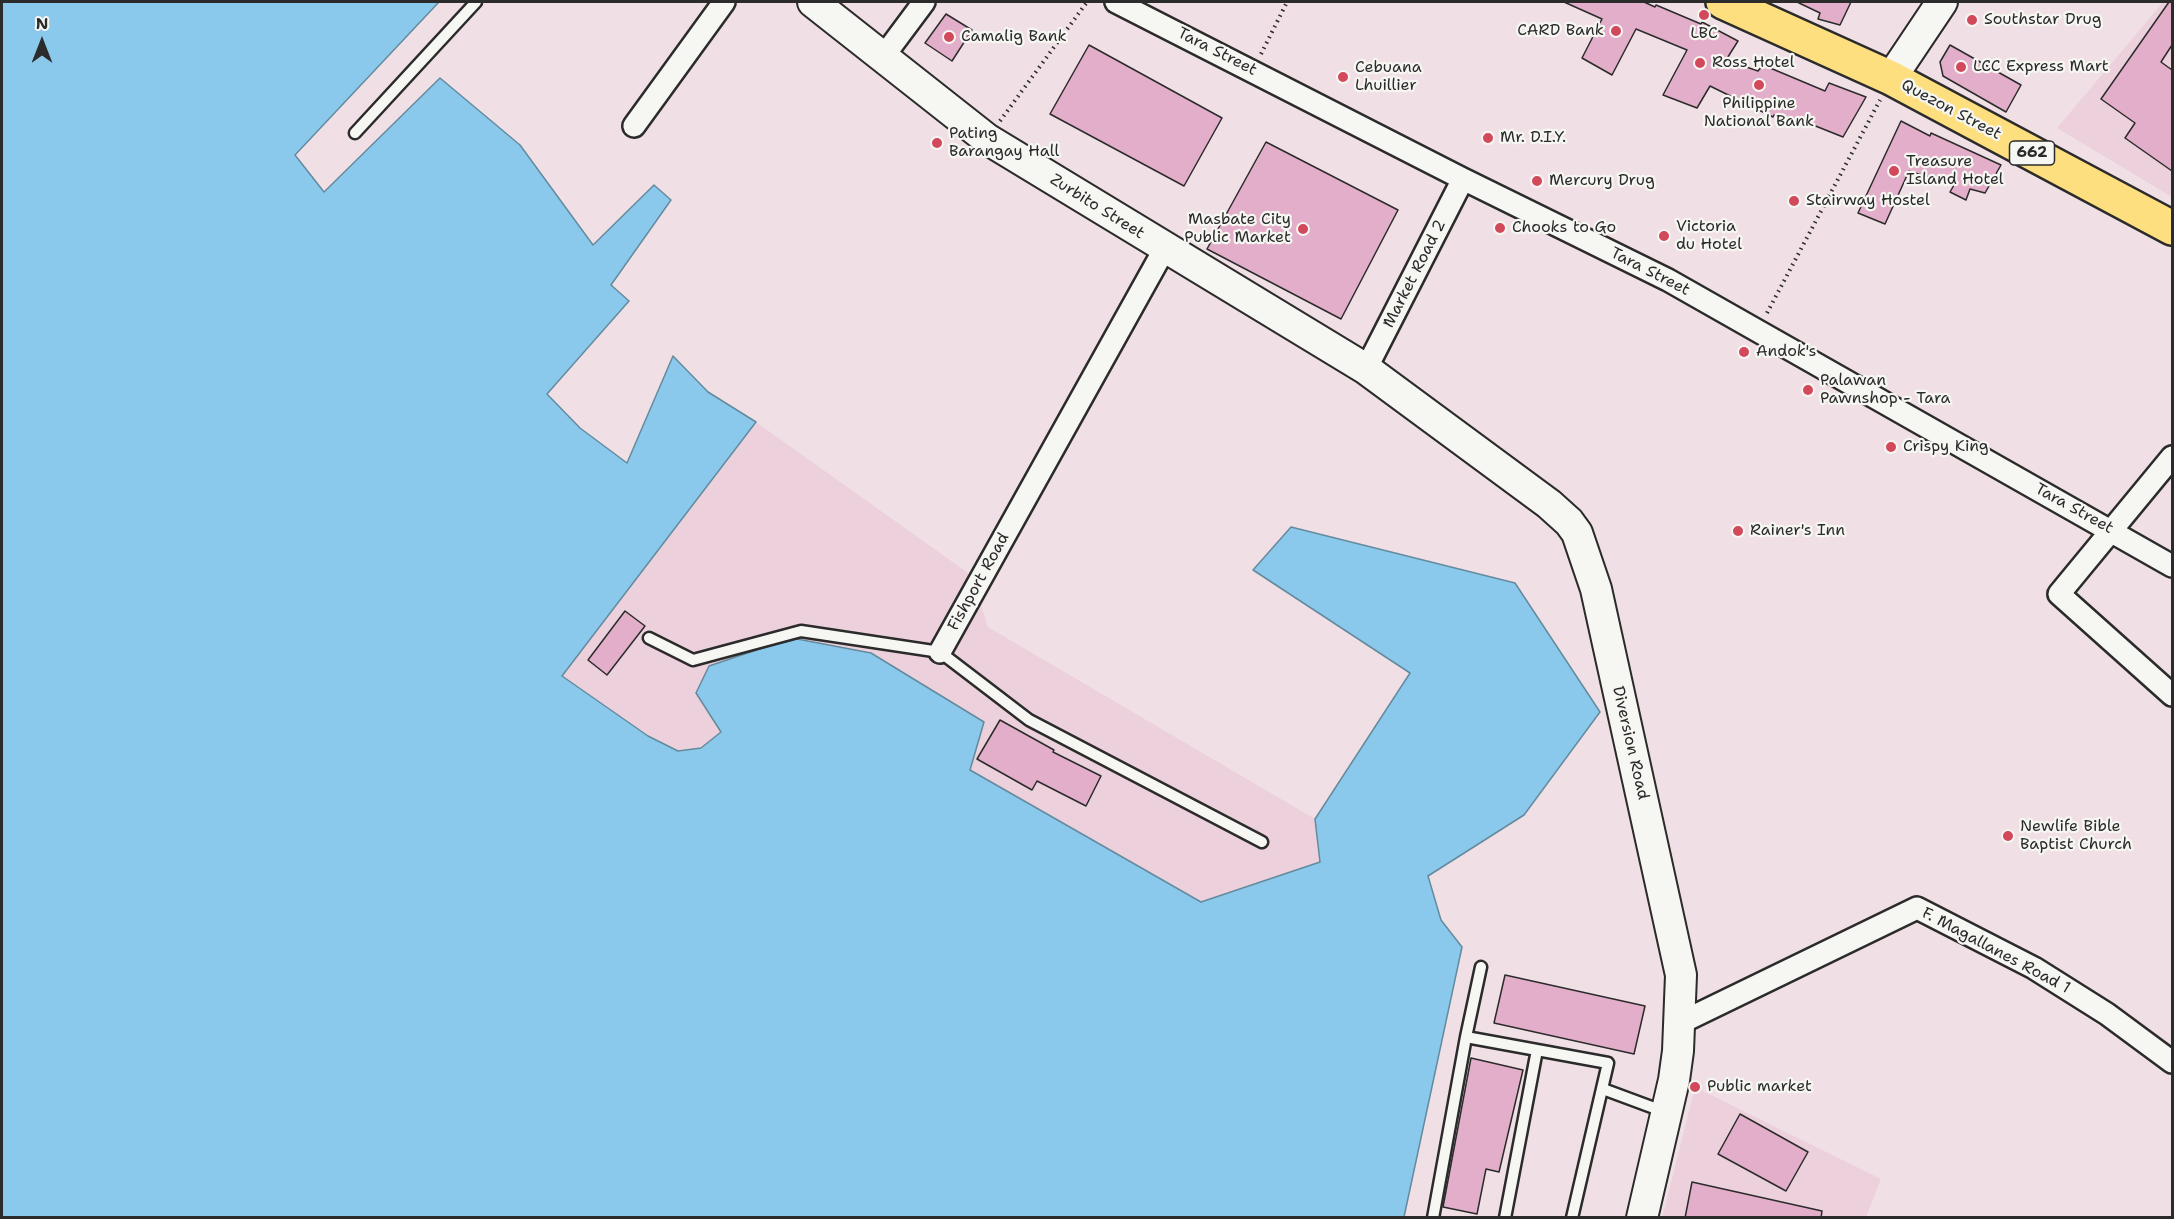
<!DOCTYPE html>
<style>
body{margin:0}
#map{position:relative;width:2174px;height:1219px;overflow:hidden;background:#f0e0e6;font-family:"Shantell Sans",sans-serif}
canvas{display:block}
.frame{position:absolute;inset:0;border:3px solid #2b2b2b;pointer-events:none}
.north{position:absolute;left:12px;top:12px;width:60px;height:60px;-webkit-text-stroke:4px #f6f6f2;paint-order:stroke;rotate:0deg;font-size:16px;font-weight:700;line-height:24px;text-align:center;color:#2b2b2b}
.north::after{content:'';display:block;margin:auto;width:21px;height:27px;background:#2b2b2b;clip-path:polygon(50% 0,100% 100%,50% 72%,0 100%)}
</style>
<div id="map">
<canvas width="2174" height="1219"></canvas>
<div class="frame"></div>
<div class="north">N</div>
</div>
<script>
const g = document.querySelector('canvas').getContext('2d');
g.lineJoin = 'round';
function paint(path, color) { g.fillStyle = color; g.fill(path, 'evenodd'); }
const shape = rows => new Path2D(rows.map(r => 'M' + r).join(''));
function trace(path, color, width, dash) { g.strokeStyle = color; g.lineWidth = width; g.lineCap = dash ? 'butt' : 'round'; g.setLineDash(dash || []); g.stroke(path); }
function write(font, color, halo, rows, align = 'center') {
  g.font = font + ' "Shantell Sans",sans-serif'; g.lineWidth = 4.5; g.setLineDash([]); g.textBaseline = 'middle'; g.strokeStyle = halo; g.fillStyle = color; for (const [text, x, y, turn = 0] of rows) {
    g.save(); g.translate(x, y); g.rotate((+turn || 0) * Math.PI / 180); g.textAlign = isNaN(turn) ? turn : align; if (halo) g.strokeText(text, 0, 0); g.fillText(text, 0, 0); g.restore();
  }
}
paint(shape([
 [2163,2,2172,2,2172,197,2057,128],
 [756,422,971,575,988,627,1315,819,1321,862,1202,902,970,770,696,693,721,732,701,748,678,751,648,736,562,676],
 [1695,1087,1881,1179,1866,1217,1662,1218]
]), '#ecd1dd');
const water = shape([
 [2,2,439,2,295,155,324,192,440,78,520,145,593,245,654,185,671,200,611,285,629,301,547,394,580,428,627,463,673,356,708,392,756,422,562,676,648,736,678,751,701,748,721,732,696,693,709,666,792,638,871,653,984,722,970,770,1201,902,1320,862,1315,819,1410,673,1253,570,1291,527,1515,583,1600,712,1524,815,1428,876,1441,920,1462,947,1404,1217,2,1218,2,2]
]);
paint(water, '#8ac9eb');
trace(water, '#648a9e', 1.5);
const building = shape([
 [1564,2,1644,2,1655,7,1656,5,1701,24,1702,22,1738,41,1726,60,1758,71,1763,65,1825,91,1829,83,1866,97,1843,137,1803,121,1801,125,1774,115,1773,117,1710,86,1697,108,1663,95,1687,50,1636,29,1612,75,1582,58,1602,19,1564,2],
 [1797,2,1851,2,1840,25,1818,19,1820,13,1797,2],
 [2169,2,2172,2,2172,45,2161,62,2172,70,2172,171,2125,138,2135,123,2101,99,2169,2],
 [946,14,972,30,952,61,925,43,946,14],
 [1089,45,1222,118,1184,186,1050,114,1089,45],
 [1950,45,2021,85,2006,112,1943,76,1940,62,1950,45],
 [1901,121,1930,136,1931,133,2001,165,1985,193,1970,189,1966,200,1950,192,1954,185,1909,171,1885,224,1858,213,1901,121],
 [1266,142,1398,210,1341,319,1207,249,1266,142],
 [625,611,645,626,607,675,588,660,625,611],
 [1000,720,1054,750,1053,752,1101,776,1086,806,1037,781,1032,790,977,759,1000,720],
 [1505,975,1645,1006,1634,1054,1494,1023,1505,975],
 [1471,1058,1523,1070,1499,1172,1486,1169,1477,1214,1443,1207,1471,1058],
 [1740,1114,1808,1152,1786,1191,1718,1154,1740,1114],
 [1692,1182,1822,1211,1821,1218,1685,1218,1692,1182]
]);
paint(building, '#e3aec9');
trace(building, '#2b2b2b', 1.5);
const lane = shape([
 [355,133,476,2],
 [649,638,693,660,801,631,940,652,1029,720,1262,842],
 [1466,1037,1608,1063,1572,1218],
 [1603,1089,1665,1112],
 [1433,1218,1466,1037,1481,967],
 [1505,1218,1537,1050]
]);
const street = shape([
 [1116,2,1463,179,1668,280,2172,566],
 [883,57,924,2],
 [634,126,724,2],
 [1366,369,1463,179],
 [2172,457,2059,594,2172,695],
 [940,652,1165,248],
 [1680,1023,1917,908,2034,968,2107,1014,2172,1062]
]);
const secondary = shape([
 [813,2,987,139,1366,369,1549,504,1569,522,1577,533,1596,589,1681,975,1678,1051,1674,1080,1642,1218],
 [1891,78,1942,2]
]);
const primary = shape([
 [1723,2,1891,78,2172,228]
]);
trace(lane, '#2b2b2b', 15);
trace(street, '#2b2b2b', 26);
trace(secondary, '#2b2b2b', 34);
trace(primary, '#2b2b2b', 38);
trace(shape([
 [1261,54,1287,2],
 [1000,121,1087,2],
 [1767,313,1880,100]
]), '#2b2b2b', 4, [1.5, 4.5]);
trace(lane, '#f6f6f2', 10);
trace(street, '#f6f6f2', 21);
trace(secondary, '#f6f6f2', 30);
trace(primary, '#fedf80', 33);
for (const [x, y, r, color] of [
 [1704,15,6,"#d1495b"],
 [1972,20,6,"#d1495b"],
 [1616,31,6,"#d1495b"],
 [949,37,6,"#d1495b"],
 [1700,63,6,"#d1495b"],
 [1961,67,6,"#d1495b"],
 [1343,77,6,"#d1495b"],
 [1759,85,6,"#d1495b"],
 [1488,138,6,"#d1495b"],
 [937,143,6,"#d1495b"],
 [1894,171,6,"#d1495b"],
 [1537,181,6,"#d1495b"],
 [1794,201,6,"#d1495b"],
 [1500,228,6,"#d1495b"],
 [1303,229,6,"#d1495b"],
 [1664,236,6,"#d1495b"],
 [1744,352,6,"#d1495b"],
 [1808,390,6,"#d1495b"],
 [1891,447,6,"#d1495b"],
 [1738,531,6,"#d1495b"],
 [2008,836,6,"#d1495b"],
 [1695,1087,6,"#d1495b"]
]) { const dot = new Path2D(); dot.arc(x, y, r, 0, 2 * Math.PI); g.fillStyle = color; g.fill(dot); trace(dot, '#f6f6f2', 2); }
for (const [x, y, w] of [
 [2032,153,45]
]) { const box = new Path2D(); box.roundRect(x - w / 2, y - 12, w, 24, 4.5); g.fillStyle = '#f6f6f2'; g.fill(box); trace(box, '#2b2b2b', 1.5); }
write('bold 15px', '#2b2b2b', null, [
 ["662",2032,153]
]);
write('16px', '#2b2b2b', '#f6f6f2', [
 ["Southstar Drug",1984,20],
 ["CARD Bank",1604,31,"right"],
 ["LBC",1704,34,"center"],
 ["Camalig Bank",961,37],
 ["Ross Hotel",1712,63],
 ["LCC Express Mart",1973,67],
 ["Cebuana",1355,68],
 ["Lhuillier",1355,86],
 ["Philippine",1759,104,"center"],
 ["National Bank",1759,122,"center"],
 ["Pating",949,134],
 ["Barangay Hall",949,152],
 ["Mr. D.I.Y.",1500,138],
 ["Treasure",1906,162],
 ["Island Hotel",1906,180],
 ["Mercury Drug",1549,181],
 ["Stairway Hostel",1806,201],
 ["Masbate City",1291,220,"right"],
 ["Public Market",1291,238,"right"],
 ["Victoria",1676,227],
 ["du Hotel",1676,245],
 ["Chooks to Go",1512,228],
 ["Andok's",1756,352],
 ["Palawan",1820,381],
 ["Pawnshop - Tara",1820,399],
 ["Crispy King",1903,447],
 ["Rainer's Inn",1750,531],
 ["Newlife Bible",2020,827],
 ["Baptist Church",2020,845],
 ["Public market",1707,1087]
], 'left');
write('16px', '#2b2b2b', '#f6f6f2', [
 ["Tara Street",1217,52,27],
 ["Quezon Street",1951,110,28],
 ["Zurbito Street",1097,207,32],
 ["Tara Street",1650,272,27],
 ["Market Road 2",1415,274,-63],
 ["Tara Street",2074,509,29],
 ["Fishport Road",979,582,-61],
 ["Diversion Road",1630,743,77],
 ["F. Magallanes Road 1",1996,951,28]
]);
</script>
